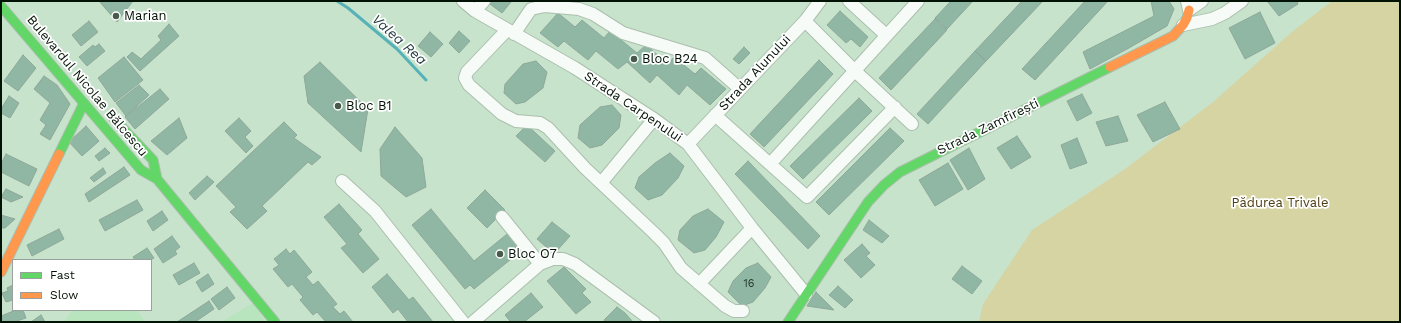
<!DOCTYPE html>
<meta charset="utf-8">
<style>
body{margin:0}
#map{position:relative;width:1401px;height:323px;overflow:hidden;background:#c8e3cc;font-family:"Work Sans",sans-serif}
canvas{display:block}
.frame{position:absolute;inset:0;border:2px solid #021205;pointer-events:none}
.legend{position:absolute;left:12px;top:259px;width:140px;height:52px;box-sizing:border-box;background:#fff;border:1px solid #9aa09b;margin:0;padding:5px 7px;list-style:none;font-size:12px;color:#021205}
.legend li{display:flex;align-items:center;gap:8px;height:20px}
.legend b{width:20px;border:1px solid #9aa09b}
</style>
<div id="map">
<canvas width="1401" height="323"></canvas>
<div class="frame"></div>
<ul class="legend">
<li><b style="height:5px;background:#63d668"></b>Fast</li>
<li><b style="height:5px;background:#ff974d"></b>Slow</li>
</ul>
</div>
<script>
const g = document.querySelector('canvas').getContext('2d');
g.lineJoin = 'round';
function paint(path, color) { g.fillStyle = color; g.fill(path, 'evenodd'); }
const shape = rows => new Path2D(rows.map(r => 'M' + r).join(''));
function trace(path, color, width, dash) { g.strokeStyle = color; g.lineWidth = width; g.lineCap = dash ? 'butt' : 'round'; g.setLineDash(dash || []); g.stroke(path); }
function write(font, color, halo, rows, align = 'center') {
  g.font = font + ' "Work Sans",sans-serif'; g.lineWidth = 3.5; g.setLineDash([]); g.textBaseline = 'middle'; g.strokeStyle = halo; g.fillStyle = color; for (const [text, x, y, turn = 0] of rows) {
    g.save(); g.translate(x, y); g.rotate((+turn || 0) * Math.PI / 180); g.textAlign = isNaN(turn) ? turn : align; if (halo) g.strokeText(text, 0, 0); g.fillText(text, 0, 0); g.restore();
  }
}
paint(shape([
 [253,303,266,322,221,322],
 [73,310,137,310,145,322,65,322,69,314]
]), '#b8e4be');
paint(shape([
 [1332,1,1400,1,1400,322,979,322,983,304,1032,230,1125,169,1213,102,1293,31]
]), '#d6d4a3');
trace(shape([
 [337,1,348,8,397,49,426,80]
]), '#57b2b7', 3);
const building = shape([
 [99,1,133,1,117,22,99,1],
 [493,1,510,1,511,2,502,13,490,4,493,1],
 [951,1,973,1,947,29,935,18,951,1],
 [1022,1,1043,1,986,61,975,51,1022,1],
 [1085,1,1108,1,1035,80,1022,69,1085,1],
 [1151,1,1169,1,1174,9,1167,26,1129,48,1090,69,1083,52,1154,16,1151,1],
 [1267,1,1297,1,1298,4,1279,16,1267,1],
 [840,11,868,37,860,47,851,39,846,43,827,25,840,11],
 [1260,12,1275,43,1245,59,1229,28,1260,12],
 [558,13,575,27,582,20,604,38,610,31,637,53,646,45,668,64,674,57,695,74,701,68,726,89,710,105,687,85,679,95,657,75,650,83,627,62,618,69,596,51,588,60,564,41,558,47,540,33,558,13],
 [935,19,947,30,891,90,879,78,935,19],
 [89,21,98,32,81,46,72,35,89,21],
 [169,24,179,36,140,71,127,57,132,52,141,59,161,40,158,36,169,24],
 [459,31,470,41,459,53,449,43,459,31],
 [430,32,443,44,431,57,418,46,430,32],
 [99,44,105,51,87,66,79,57,93,45,95,47,99,44],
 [744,47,750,53,739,64,733,59,744,47],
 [975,51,986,61,928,124,917,114,975,51],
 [23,55,36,68,18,91,4,81,23,55],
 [124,57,143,80,115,102,98,78,124,57],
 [819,60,833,74,764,147,750,134,819,60],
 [536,61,547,72,543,88,525,102,516,104,504,93,505,84,523,64,536,61],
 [320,62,368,109,361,152,308,103,304,76,320,62],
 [44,76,57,85,70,104,50,140,40,134,46,125,40,120,50,103,34,89,44,76],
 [139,85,149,95,126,116,116,103,139,85],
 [160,89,169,99,135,129,125,117,160,89],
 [1082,94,1092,113,1077,121,1067,101,1082,94],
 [9,96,19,103,10,118,1,113,1,109,9,96],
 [859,98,872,111,803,179,790,166,859,98],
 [1165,102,1180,129,1153,142,1137,115,1165,102],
 [612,105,621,115,619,128,602,145,590,148,578,138,580,125,600,107,612,105],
 [1118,116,1128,141,1106,146,1096,122,1118,116],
 [179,118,187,138,167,155,151,141,179,118],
 [239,118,251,131,245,137,253,146,246,153,225,131,239,118],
 [284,122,297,135,294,138,321,157,312,165,308,162,262,206,267,211,247,229,230,212,236,207,216,186,284,122],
 [527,125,555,151,545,162,516,136,527,125],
 [86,126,99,141,82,156,69,142,86,126],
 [395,127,422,158,426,187,406,197,381,176,380,149,395,127],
 [890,128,904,141,829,215,816,202,890,128],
 [1017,136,1031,157,1011,169,997,148,1017,136],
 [1077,138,1087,163,1070,169,1061,145,1077,138],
 [105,148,110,153,99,161,95,156,105,148],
 [969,148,985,179,968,190,950,160,969,148],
 [670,153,684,166,678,178,662,195,648,200,635,188,639,177,655,163,670,153],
 [6,154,37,169,29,186,1,172,1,164,6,154],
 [748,161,820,236,808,249,735,174,748,161],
 [948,163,963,189,935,206,919,180,948,163],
 [124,167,130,175,89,202,85,194,124,167],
 [103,168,106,173,94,182,90,178,103,168],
 [207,176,214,182,195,200,189,193,207,176],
 [6,189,23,197,11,202,1,197,6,189],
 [485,190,505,210,487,228,467,208,485,190],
 [137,200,143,210,105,231,99,220,137,200],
 [339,204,362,230,358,234,379,259,363,273,341,248,347,244,324,217,339,204],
 [431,209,474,261,512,230,526,247,474,289,470,285,465,289,412,225,431,209],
 [708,209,724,222,716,237,705,250,694,253,678,240,680,230,693,216,708,209],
 [162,211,168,220,153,231,147,221,162,211],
 [1,215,15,219,5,228,3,228,1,227,1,215],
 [869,220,889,236,882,243,863,230,869,220],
 [552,222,570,236,554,254,537,239,552,222],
 [59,229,64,239,32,256,27,245,59,229],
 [172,236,180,247,175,251,177,254,163,263,154,249,172,236],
 [862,244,870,253,866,256,875,265,861,278,844,260,862,244],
 [147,248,154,258,150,260,135,260,133,257,147,248],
 [286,249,290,254,294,250,312,272,306,277,313,285,318,281,337,304,333,307,340,314,344,311,353,322,326,322,317,312,313,315,300,300,303,297,292,284,288,287,273,269,279,265,274,259,286,249],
 [194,263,200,273,179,285,173,275,194,263],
 [758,263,771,277,765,288,753,302,742,306,728,292,733,281,746,268,758,263],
 [962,266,982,281,972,294,952,279,962,266],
 [564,267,586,289,582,293,591,302,576,314,547,281,564,267],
 [208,274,214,284,202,292,196,282,208,274],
 [387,274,409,300,413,297,433,322,408,322,398,309,393,313,372,287,387,274],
 [13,285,13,300,6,302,2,293,8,291,7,288,13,285],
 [838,286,853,300,845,308,829,295,838,286],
 [227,287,235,298,219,310,211,299,227,287],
 [816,292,834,310,807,306,816,292],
 [531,293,543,307,524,322,509,322,510,321,505,315,531,293],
 [209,301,214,309,195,322,177,322,209,301],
 [617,307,625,313,633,322,605,322,604,320,617,307],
 [16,310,23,310,26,318,14,322,1,322,1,316,16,310],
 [41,315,45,322,31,322,41,315]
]);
paint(building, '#90b6a4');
trace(building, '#8ea899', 1);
const street = shape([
 [463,1,475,11,575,68,654,119,688,144,752,228,806,294],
 [849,1,886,35],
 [1187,1,1189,10,1202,1],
 [475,11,484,1],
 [805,21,855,71,912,124],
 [1183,25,1212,19,1225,13,1242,1],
 [507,30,467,72,465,78,469,85,502,114,516,121,540,123,548,128,585,168,654,233,664,243,681,268,725,306,734,311,743,311],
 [514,34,531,9,545,6,579,9,593,14,623,33,705,58,740,89],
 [715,115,807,197,895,107],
 [688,144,805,21,820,1],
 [770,164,918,1],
 [342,181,375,211,463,322],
 [601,183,654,119],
 [502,217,540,264],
 [699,284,752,228],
 [473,322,540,264,553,259,563,259,575,264,654,322]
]);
const fast = shape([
 [1,6,141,170,157,179,275,322],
 [114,119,153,160,157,179],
 [59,154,84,103],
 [788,322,868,202,884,185,900,172,1110,67]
]);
const slow = shape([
 [1110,67,1173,36,1183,25,1187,18,1189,10],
 [1,272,59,154]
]);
trace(street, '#aabfad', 14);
trace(fast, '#aabfad', 11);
trace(slow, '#aabfad', 11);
trace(street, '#f7fbf7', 12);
trace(fast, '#63d668', 9);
trace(slow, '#ff974d', 9);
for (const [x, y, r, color] of [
 [116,16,4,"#475b4b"],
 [634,59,4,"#475b4b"],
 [338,106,4,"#475b4b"],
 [500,254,4,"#475b4b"]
]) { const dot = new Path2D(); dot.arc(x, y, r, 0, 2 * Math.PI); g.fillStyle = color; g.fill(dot); trace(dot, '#fff', 1.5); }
write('11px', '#263b2d', null, [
 ["16",749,284]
]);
write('13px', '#021205', '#fff', [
 ["Marian",124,16],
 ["Bloc B24",642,59],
 ["Bloc B1",346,106],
 ["Bloc O7",508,254]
], 'left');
write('13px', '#021205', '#fff', [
 ["Strada Alunului",755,73,-47],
 ["Bulevardul Nicolae Bălcescu",87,86,50],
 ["Strada Carpenului",633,107,34],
 ["Strada Zamfirești",988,127,-26]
]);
write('13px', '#4e3e13', '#fff', [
 ["Pădurea Trivale",1280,203]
]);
write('italic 14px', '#243d41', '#fff', [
 ["Valea Rea",399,40,42]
]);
</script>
